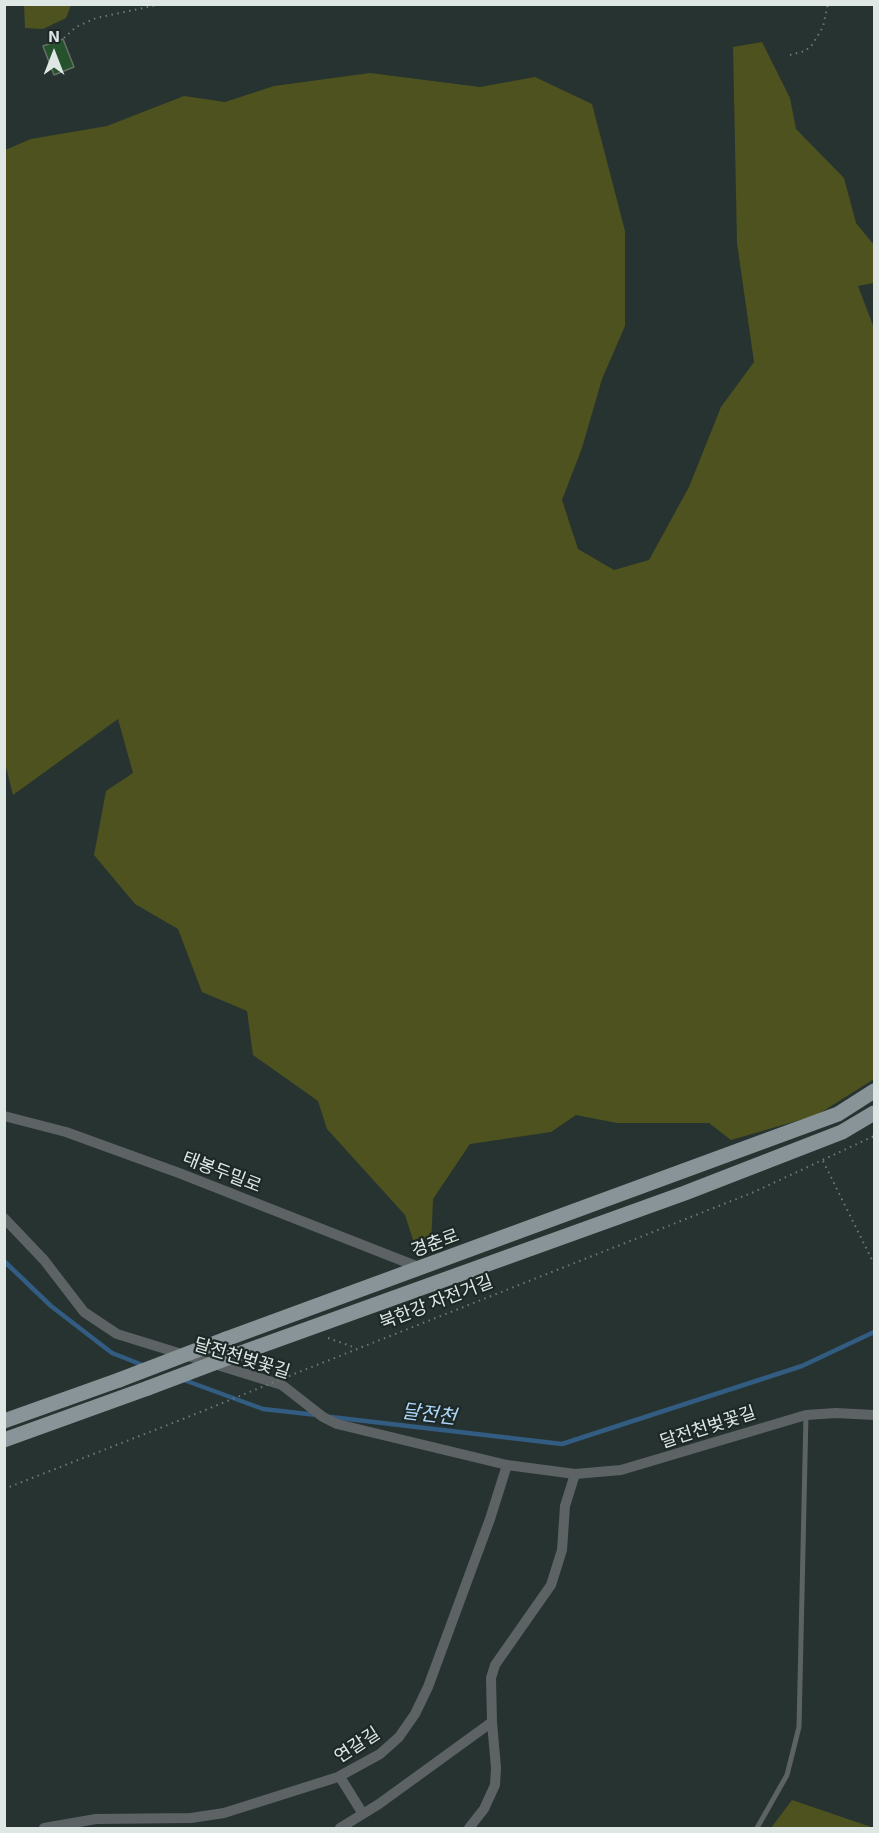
<!DOCTYPE html>
<meta charset="utf-8">
<style>
body{margin:0}
#map{position:relative;width:879px;height:1833px;overflow:hidden;background:#273330;font-family:"Exo 2",sans-serif}
canvas{display:block}
.frame{position:absolute;inset:0;border:6px solid #dfe7e5;pointer-events:none}
.north{position:absolute;left:24px;top:24px;width:60px;height:60px;-webkit-text-stroke:4px #1d2927;paint-order:stroke;rotate:0deg;font-size:16px;font-weight:700;line-height:24px;text-align:center;color:#dfe7e5}
.north::after{content:'';display:block;margin:auto;width:21px;height:27px;background:#dfe7e5;clip-path:polygon(50% 0,100% 100%,50% 72%,0 100%)}
</style>
<div id="map">
<canvas width="879" height="1833"></canvas>
<div class="frame"></div>
<div class="north">N</div>
</div>
<script>
const g = document.querySelector('canvas').getContext('2d');
g.lineJoin = 'round';
function paint(path, color) { g.fillStyle = color; g.fill(path, 'evenodd'); }
const shape = rows => new Path2D(rows.map(r => 'M' + r).join(''));
function trace(path, color, width, dash) { g.strokeStyle = color; g.lineWidth = width; g.lineCap = dash ? 'butt' : 'round'; g.setLineDash(dash || []); g.stroke(path); }
function write(font, color, halo, rows, align = 'center') {
  g.font = font + ' "Exo 2","Noto Sans KR",sans-serif'; g.lineWidth = 4.5; g.setLineDash([]); g.textBaseline = 'middle'; g.strokeStyle = halo; g.fillStyle = color; for (const [text, x, y, turn = 0] of rows) {
    g.save(); g.translate(x, y); g.rotate((+turn || 0) * Math.PI / 180); g.textAlign = isNaN(turn) ? turn : align; if (halo) g.strokeText(text, 0, 0); g.fillText(text, 0, 0); g.restore();
  }
}
paint(shape([
 [24,5,24,4,71,5,66,18,43,29,25,28],
 [762,42,790,98,796,129,844,178,856,223,874,245,874,283,858,286,874,328,874,1079,817,1115,731,1140,709,1123,617,1123,576,1115,551,1132,470,1144,433,1199,431,1248,413,1240,405,1215,327,1129,318,1101,253,1055,247,1011,202,992,178,929,135,904,94,855,106,791,133,773,118,719,13,795,5,763,5,150,31,139,107,126,184,96,225,102,274,86,370,73,480,87,535,77,592,104,625,231,625,326,602,379,582,448,562,500,578,549,614,570,649,560,689,487,721,407,754,362,737,243,733,47],
 [792,1800,874,1828,771,1828]
]), '#4d521e');
trace(shape([
 [4,1261,51,1306,112,1353,145,1366],
 [184,1380,263,1409,317,1415],
 [331,1417,562,1444,802,1366,874,1332]
]), '#325c81', 4.5);
const building = shape([
 [63,39,74,67,54,75,43,46,63,39]
]);
paint(building, '#25512d');
trace(building, '#667067', 1.5);
trace(shape([
 [64,38,76,27,96,18,162,4],
 [790,55,805,51,812,45,823,27,828,4],
 [823,1161,874,1264],
 [328,1338,356,1348],
 [289,1376,754,1192,874,1136],
 [4,1489,183,1419]
]), '#6f7977', 2, [1.5, 4.5]);
trace(shape([
 [757,1828,787,1775,799,1727,806,1415]
]), '#5d6364', 5);
trace(shape([
 [4,1116,66,1132,179,1173,421,1268],
 [4,1218,44,1260,84,1312,117,1334,282,1385,323,1417,337,1424,507,1465,575,1474,621,1470,806,1415,836,1413,874,1415],
 [340,1777,363,1814],
 [44,1828,96,1819,191,1818,224,1813,338,1777,380,1754,399,1737,415,1714,428,1687,490,1519,507,1465],
 [340,1828,379,1804,492,1722,491,1678,495,1665,551,1585,562,1550,565,1506,575,1474],
 [469,1828,484,1809,495,1785,496,1768,492,1722]
]), '#5d6364', 10);
trace(shape([
 [226,1339,838,1114,874,1091],
 [238,1354,685,1193,842,1132,874,1113],
 [4,1421,119,1380],
 [4,1440,148,1388]
]), '#889497', 15);
trace(shape([
 [183,1419,289,1376]
]), '#6f7977', 2, [1.5, 4.5]);
trace(shape([
 [119,1380,226,1339],
 [148,1388,238,1354]
]), '#889497', 15);
write('18px', '#dfe7e5', '#1d2927', [
 ["태봉두밀로",222,1172,21],
 ["경춘로",435,1243,-20],
 ["북한강 자전거길",436,1302,-21],
 ["달전천벚꽃길",242,1358,17],
 ["달전천벚꽃길",708,1427,-18],
 ["연갈길",357,1745,-33]
]);
write('italic 20px', '#aed4f8', '#1d2927', [
 ["달전천",429,1414,7]
]);
</script>
